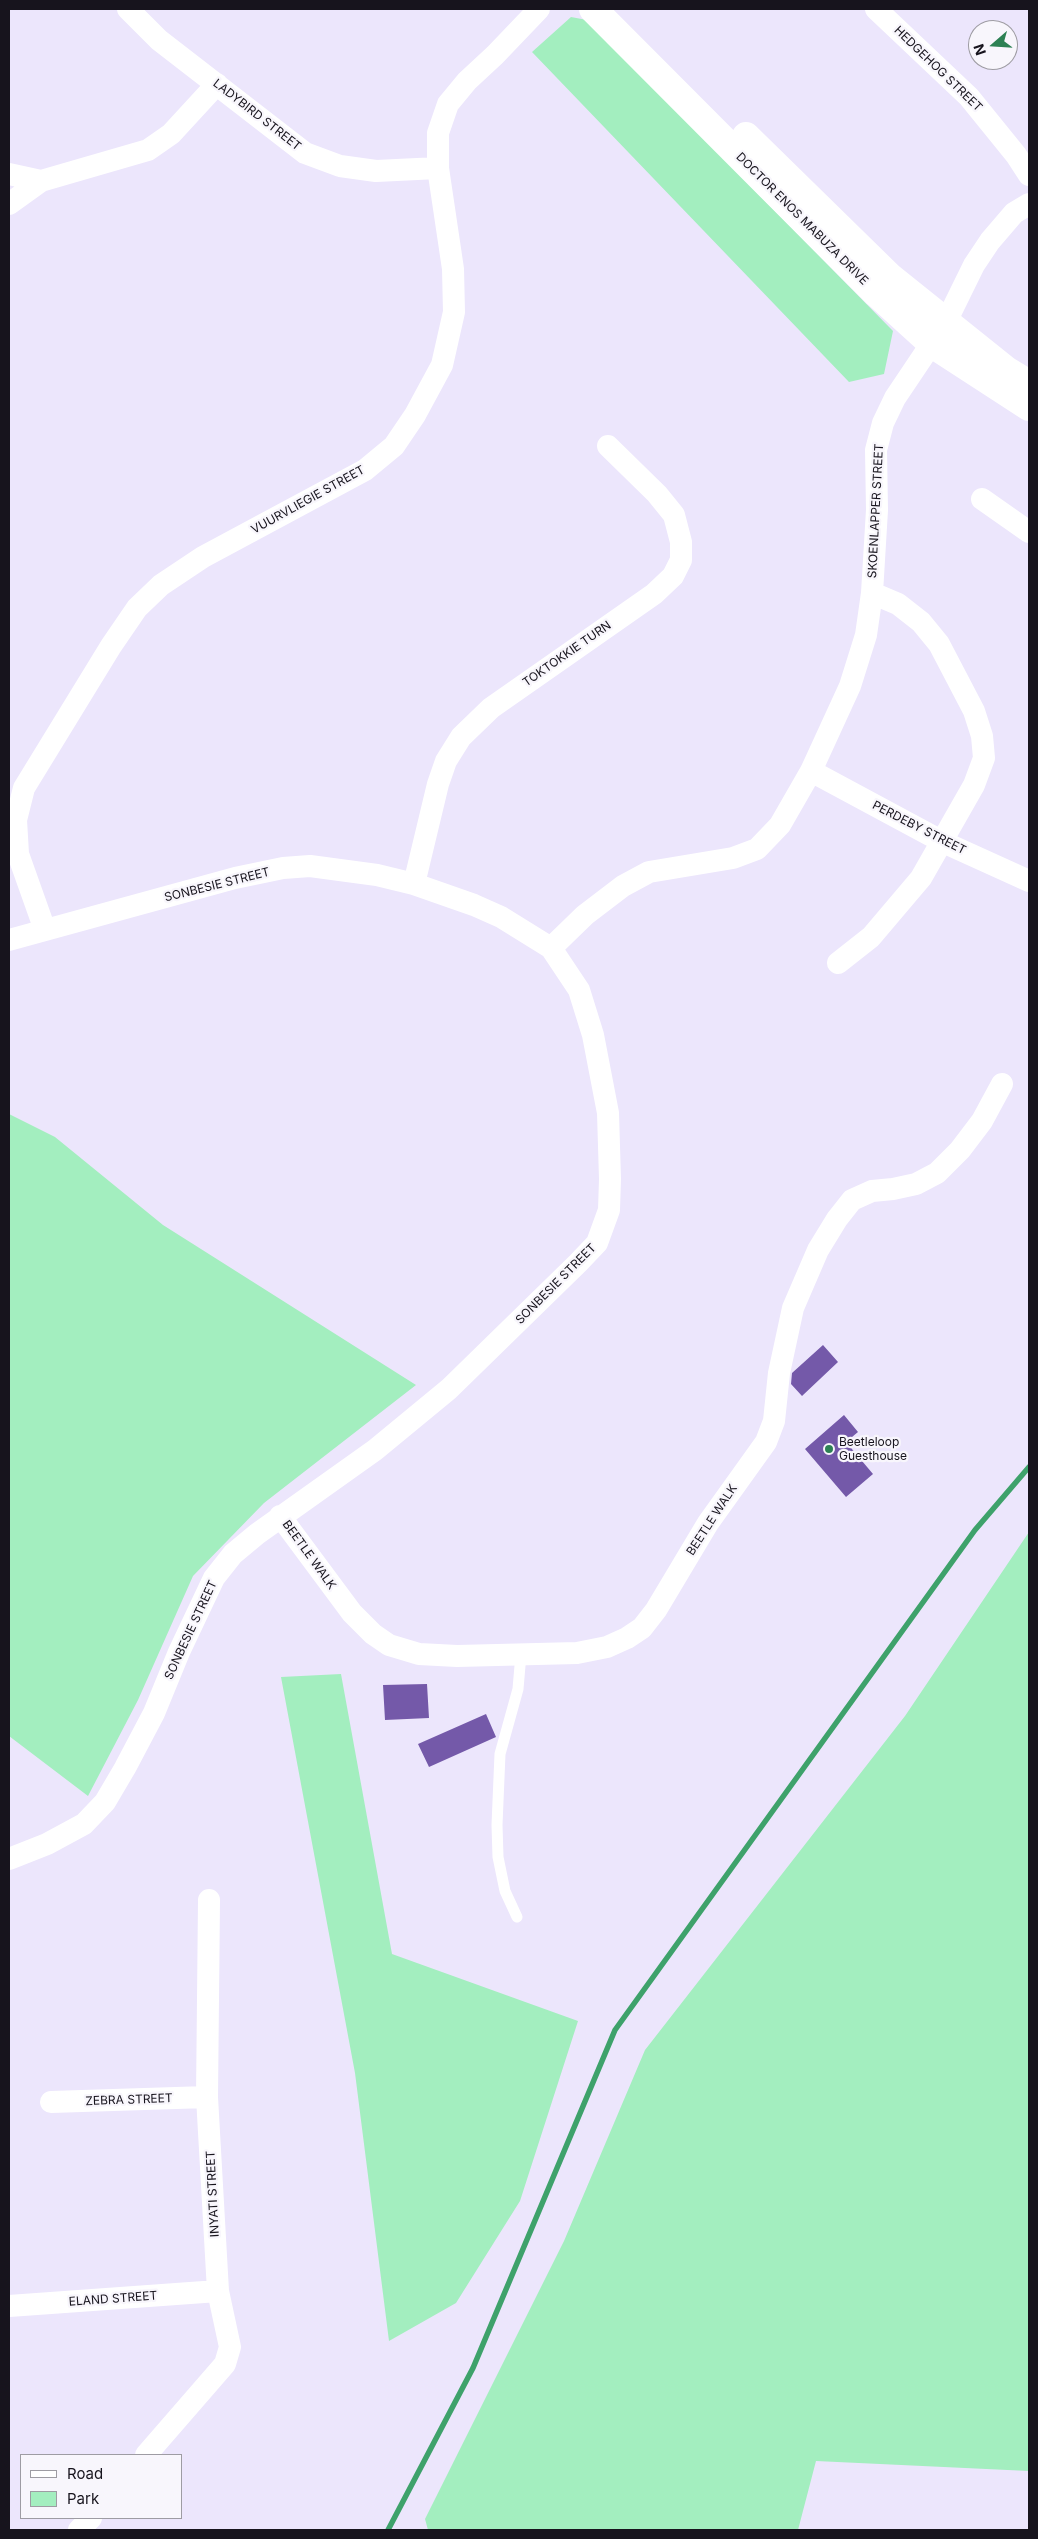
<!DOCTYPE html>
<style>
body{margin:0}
#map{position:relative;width:1038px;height:2539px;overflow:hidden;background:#ece6fc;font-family:Inter,sans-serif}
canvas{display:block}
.frame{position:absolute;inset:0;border:10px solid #17141d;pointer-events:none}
.legend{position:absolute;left:20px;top:2454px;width:162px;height:65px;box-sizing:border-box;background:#f8f6fc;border:1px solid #9e9ca3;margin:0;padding:6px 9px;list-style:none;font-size:15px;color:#17141d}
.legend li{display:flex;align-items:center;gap:10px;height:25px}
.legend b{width:25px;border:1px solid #9e9ca3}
.north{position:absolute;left:968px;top:20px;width:50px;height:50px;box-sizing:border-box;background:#f8f6fc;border:1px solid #9e9ca3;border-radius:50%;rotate:251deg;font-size:14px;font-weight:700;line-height:20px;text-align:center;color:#17141d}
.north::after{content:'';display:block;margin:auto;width:18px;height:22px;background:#2d8154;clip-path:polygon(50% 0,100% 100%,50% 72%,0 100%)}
</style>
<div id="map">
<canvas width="1038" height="2539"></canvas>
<div class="frame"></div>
<ul class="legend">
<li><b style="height:6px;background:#fff"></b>Road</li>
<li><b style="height:14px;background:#a3eebf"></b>Park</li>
</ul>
<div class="north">N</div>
</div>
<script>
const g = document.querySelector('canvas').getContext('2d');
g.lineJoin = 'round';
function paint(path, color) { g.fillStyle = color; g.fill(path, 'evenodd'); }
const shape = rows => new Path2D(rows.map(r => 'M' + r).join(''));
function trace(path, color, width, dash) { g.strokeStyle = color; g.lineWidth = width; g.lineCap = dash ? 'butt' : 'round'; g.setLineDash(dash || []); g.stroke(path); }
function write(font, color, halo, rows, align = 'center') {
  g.font = font + ' Inter,sans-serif'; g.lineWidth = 4.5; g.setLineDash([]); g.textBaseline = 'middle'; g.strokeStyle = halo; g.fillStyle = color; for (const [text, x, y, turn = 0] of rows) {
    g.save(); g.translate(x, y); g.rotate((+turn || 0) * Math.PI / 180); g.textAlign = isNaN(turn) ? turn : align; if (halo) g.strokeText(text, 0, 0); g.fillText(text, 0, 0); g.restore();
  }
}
paint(shape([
 [571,17,587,20,893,331,884,374,849,382,532,52],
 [9,1114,55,1137,163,1225,416,1385,264,1503,193,1576,138,1700,88,1796,9,1736],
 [1029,1532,1029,2471,816,2461,798,2530,428,2530,425,2519,564,2241,645,2050,905,1716],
 [341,1674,392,1954,578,2021,520,2201,456,2303,389,2341,355,2073,281,1677]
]), '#a3eebf');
trace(shape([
 [388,2530,473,2368,615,2030,975,1530,1029,1467]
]), '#3ea26b', 5.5);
paint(shape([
 [823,1345,838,1362,802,1396,791,1384,792,1373],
 [844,1415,858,1432,846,1442,873,1474,846,1497,805,1449],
 [427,1684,429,1718,385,1720,383,1685],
 [486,1714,496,1737,429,1767,418,1744]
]), '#7459a9');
trace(shape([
 [517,1917,505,1891,498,1857,497,1825,500,1754,518,1689,521,1654]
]), '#fff', 11);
trace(shape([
 [128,9,159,40,305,153,340,166,376,171,438,168],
 [876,9,969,97,1016,155,1029,175],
 [9,174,41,181],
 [9,204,41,181,148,150,171,134,217,84],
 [982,499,1029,532],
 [811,771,943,842,1029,881],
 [414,884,438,784,446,761,461,737,491,708,654,594,673,576,681,560,681,542,674,515,657,494,608,446],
 [45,930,18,854,16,820,24,788,111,646,137,608,161,585,203,557,365,470,394,446,415,415,442,365,454,312,453,269,438,168,438,133,448,104,467,81,495,55,539,9],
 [9,940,235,878,283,868,310,866,377,875,414,884,474,905,501,917,551,948,579,990,593,1035,608,1113,610,1179,609,1210,597,1243,578,1263,449,1389,375,1450,257,1534,233,1554,214,1578,179,1652,154,1713,125,1768,105,1802,84,1824,47,1844,9,1859],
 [551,948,585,915,623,886,649,872,733,858,757,849,780,825,811,771,850,686,866,635,872,593,877,510,876,450,883,423,895,398,946,322,974,265,990,241,1014,213,1029,204],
 [838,963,871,937,921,878,974,785,984,758,982,736,974,711,939,644,921,622,898,604,872,593],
 [280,1516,352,1613,373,1634,389,1645,419,1654,457,1656,577,1653,607,1647,627,1638,642,1628,656,1610,708,1523,766,1442,774,1421,779,1373,793,1308,818,1250,837,1219,852,1200,872,1191,893,1189,916,1184,937,1173,960,1150,982,1121,1002,1084],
 [51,2102,207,2097],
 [9,2306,218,2291],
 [146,2455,225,2364,230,2347,218,2291,207,2097,209,1900],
 [79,2530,91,2518]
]), '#fff', 22);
trace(shape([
 [593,9,877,294,932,344,1029,407],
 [746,136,890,277,1006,370,1029,384]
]), '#fff', 28);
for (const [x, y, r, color] of [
 [829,1449,5,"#2d8154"]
]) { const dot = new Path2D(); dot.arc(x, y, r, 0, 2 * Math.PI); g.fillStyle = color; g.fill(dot); trace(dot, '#f8f6fc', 2); }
write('12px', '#17141d', '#f8f6fc', [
 ["HEDGEHOG STREET",938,69,44],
 ["LADYBIRD STREET",257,115,38],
 ["DOCTOR ENOS MABUZA DRIVE",802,219,45],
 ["VUURVLIEGIE STREET",308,500,-29],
 ["SKOENLAPPER STREET",876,511,-87],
 ["TOKTOKKIE TURN",567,654,-35],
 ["PERDEBY STREET",919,828,27],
 ["SONBESIE STREET",217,885,-14],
 ["SONBESIE STREET",556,1284,-45],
 ["BEETLE WALK",712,1520,-57],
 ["BEETLE WALK",309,1555,54],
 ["SONBESIE STREET",191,1630,-65],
 ["ZEBRA STREET",129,2100,-2],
 ["INYATI STREET",213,2194,-93],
 ["ELAND STREET",113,2299,-4]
]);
write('12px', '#17141d', '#f8f6fc', [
 ["Beetleloop",839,1442],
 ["Guesthouse",839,1456]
], 'left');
</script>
